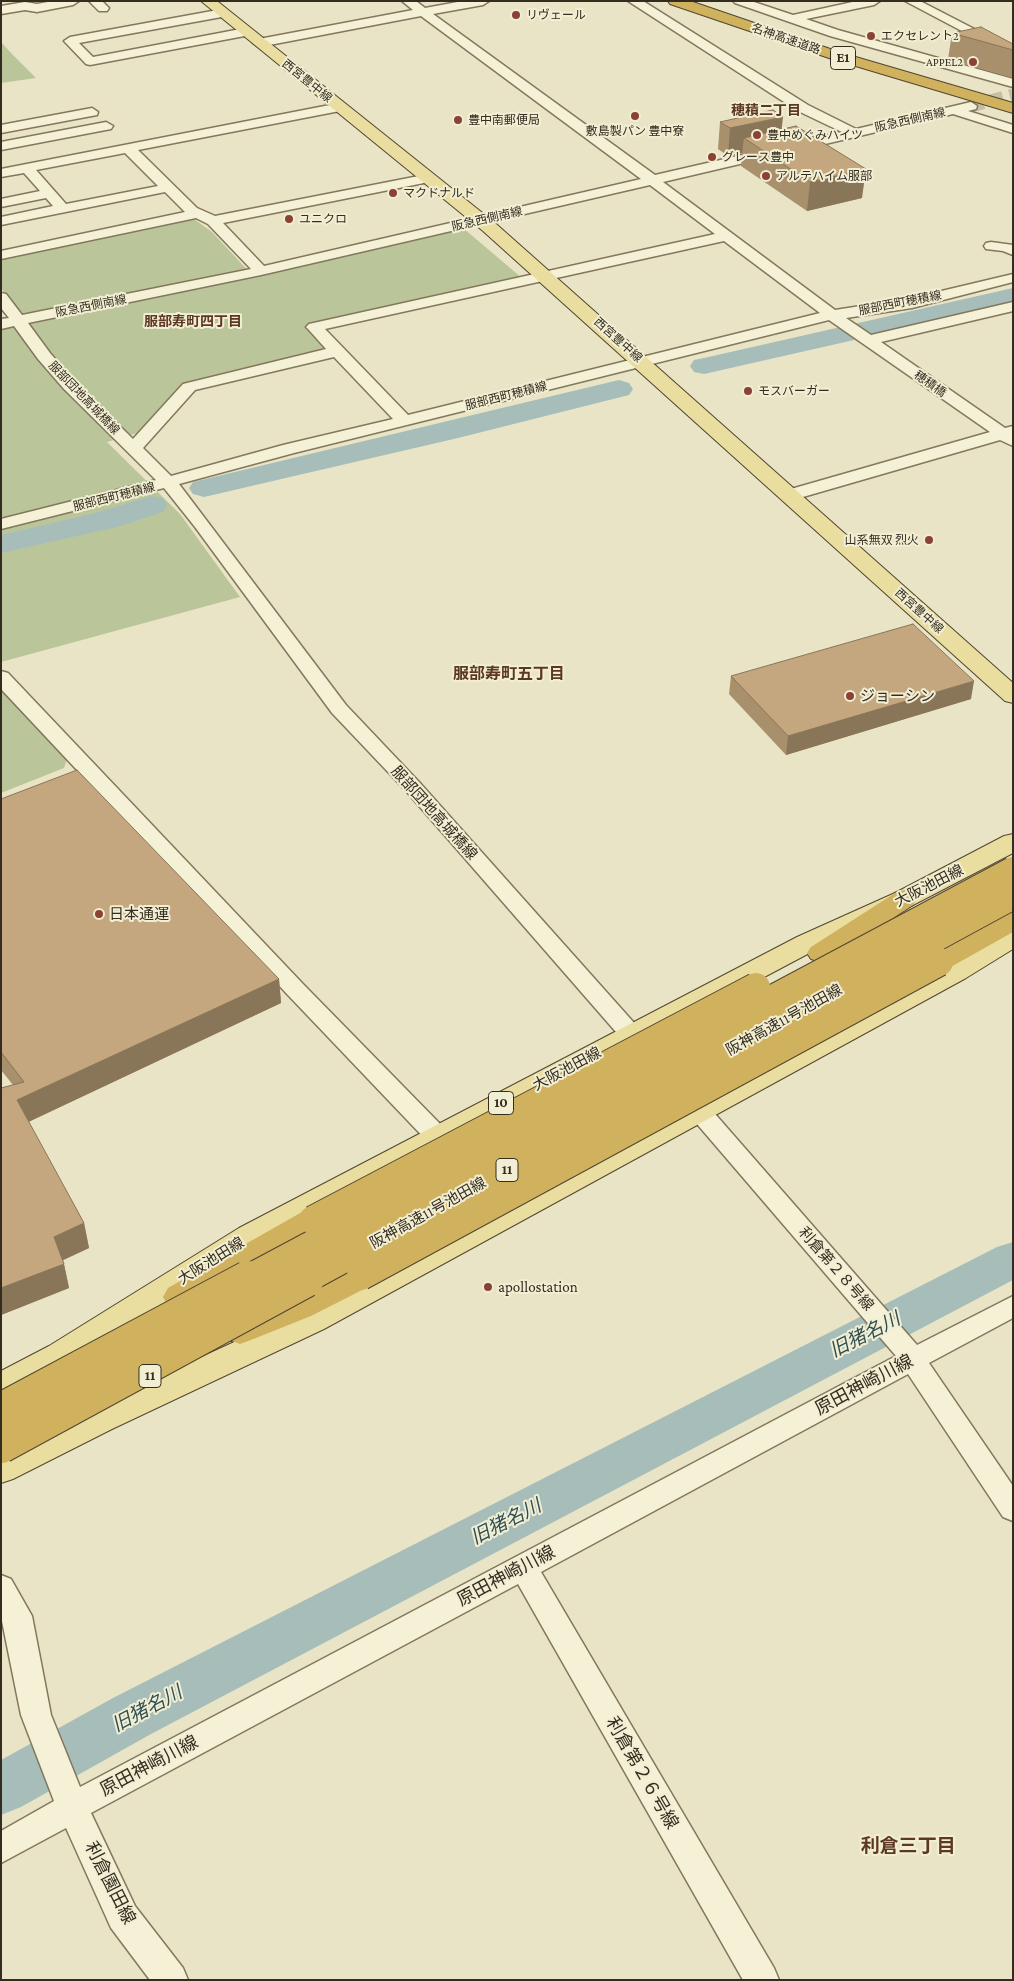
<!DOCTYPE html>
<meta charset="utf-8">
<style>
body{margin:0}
#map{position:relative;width:1014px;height:1981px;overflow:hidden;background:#e9e4c5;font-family:"Crimson Pro",serif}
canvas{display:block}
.frame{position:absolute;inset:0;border:2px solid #342d1f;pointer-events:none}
</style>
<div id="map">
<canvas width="1014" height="1981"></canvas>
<div class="frame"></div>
</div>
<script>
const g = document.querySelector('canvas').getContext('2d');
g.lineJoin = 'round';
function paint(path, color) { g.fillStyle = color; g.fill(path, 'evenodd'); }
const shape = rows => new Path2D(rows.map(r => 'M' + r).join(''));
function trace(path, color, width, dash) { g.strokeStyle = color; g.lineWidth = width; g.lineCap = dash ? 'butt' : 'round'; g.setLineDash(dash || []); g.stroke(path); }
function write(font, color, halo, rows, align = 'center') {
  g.font = font + ' "Crimson Pro","Noto Sans JP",serif'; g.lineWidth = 4; g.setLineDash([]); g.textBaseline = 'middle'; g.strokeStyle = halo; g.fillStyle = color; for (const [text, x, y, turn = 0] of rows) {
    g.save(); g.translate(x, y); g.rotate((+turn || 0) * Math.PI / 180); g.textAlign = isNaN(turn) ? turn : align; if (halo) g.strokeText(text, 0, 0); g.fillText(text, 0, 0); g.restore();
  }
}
paint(shape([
 [1,42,12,54,36,78,1,83],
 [190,218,194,219,212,232,254,277,463,228,522,278,305,326,324,347,319,352,183,384,141,432,107,442,180,514,240,597,1,662,1,327,26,322,1,288,1,257],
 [1,689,67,759,64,768,1,793]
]), '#bac69a');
paint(shape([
 [1013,288,1013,304,704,374,694,372,690,366,694,360,704,358,1013,288],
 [619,380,629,383,633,389,629,395,458,438,204,497,193,494,189,488,193,482,619,380],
 [152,496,163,498,167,505,163,512,117,527,1,553,1,535,95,513,152,496],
 [1013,1242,1013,1280,151,1734,21,1807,1,1815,1,1760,113,1698,997,1247,1013,1242]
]), '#a6bdba');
trace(shape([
 [971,106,1013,95]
]), '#c5bfa4', 13, [13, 7]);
const minor = shape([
 [53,1,79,1,73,5,37,12,25,10,1,14,1,6,25,2,37,4,53,1],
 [89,1,102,1,109,8,107,11,99,11,89,1],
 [402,1,416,1,425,8,463,1,489,1,483,5,433,14,655,175,842,132,798,111,628,1,643,1,808,105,856,129,971,102,977,106,976,109,968,111,1013,125,1013,133,953,114,663,182,835,310,912,298,1013,274,1013,282,912,308,846,318,871,335,1013,302,1013,311,881,342,1005,428,1013,426,1013,446,1000,440,796,499,790,500,784,499,781,495,784,491,990,432,829,320,294,453,179,484,346,705,420,783,652,1043,656,1049,652,1055,644,1057,636,1055,406,791,332,713,195,527,164,488,1,529,1,519,156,480,64,389,38,359,14,326,1,329,1,319,9,318,1,308,1,293,6,294,22,315,251,269,208,224,196,218,1,259,1,251,185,212,165,192,1,225,1,217,53,206,46,198,1,207,1,199,40,191,24,173,1,177,1,169,340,103,346,107,345,110,138,150,197,208,215,216,429,174,436,178,429,182,223,223,264,266,641,179,421,16,259,47,253,43,259,39,413,10,402,1],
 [125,153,158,186,66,204,36,170,125,153],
 [650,185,715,234,309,324,306,327,309,330,326,349,183,384,133,439,76,383,50,353,28,323,261,275,650,185],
 [724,241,820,313,408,415,325,329,724,241],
 [334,357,393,419,283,445,171,476,143,448,195,390,334,357],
 [733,1,751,1,793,15,857,1,880,1,874,5,806,19,838,30,1013,79,1013,87,830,36,735,3,733,1],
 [905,1,920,1,1013,49,1013,58,905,1],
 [223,9,229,13,227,16,79,43,93,57,246,28,250,29,252,32,250,35,90,65,86,64,64,41,70,37,223,9],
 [92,108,98,112,97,115,1,133,1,125,92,108],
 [106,122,113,126,111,129,1,150,1,142,106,122],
 [991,242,1013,245,1013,255,1003,251,986,249,984,246,986,243,991,242],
 [1,671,8,673,303,984,447,1131,450,1137,447,1143,438,1146,429,1143,287,994,1,689,1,671],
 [687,1089,695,1091,917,1345,1013,1296,1013,1318,929,1363,1013,1486,1013,1521,1003,1517,908,1374,541,1572,774,1968,779,1980,743,1980,518,1584,91,1813,135,1906,183,1968,188,1980,150,1980,111,1928,66,1828,1,1863,1,1831,54,1801,21,1715,1,1616,1,1575,11,1579,32,1616,51,1715,80,1787,896,1356,679,1103,675,1097,679,1091,687,1089]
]);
const major = shape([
 [201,1,217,1,495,223,1013,683,1013,703,1005,701,483,231,201,1],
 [1013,834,1013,853,913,905,817,949,261,1244,71,1364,13,1396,1,1400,1,1371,49,1346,239,1228,797,937,895,893,1004,836,1013,834],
 [1013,928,1013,949,966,978,324,1329,112,1429,13,1479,1,1483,1,1453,88,1409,302,1311,946,964,1004,931,1013,928]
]);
const highway = shape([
 [668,1,690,1,842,53,1013,103,1013,113,832,59,670,4,668,1],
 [904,890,913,893,917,899,913,905,831,959,821,962,811,959,807,953,811,947,895,893,904,890],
 [1013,911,1013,932,949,968,939,971,929,968,925,962,929,956,1004,914,1013,911],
 [313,1208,324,1212,328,1220,324,1228,190,1306,179,1309,168,1306,163,1297,168,1288,302,1212,313,1208],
 [361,1264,372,1267,377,1276,372,1285,311,1316,251,1340,240,1344,229,1340,224,1331,229,1322,289,1298,350,1267,361,1264]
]);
trace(minor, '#83775d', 3);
trace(major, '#514531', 2);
trace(highway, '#514531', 2);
paint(minor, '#f5f1d7');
paint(major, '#e9dea0');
paint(highway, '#d0b15e');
const highwayBridgeFar1 = shape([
 [313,1220,756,987],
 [361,1276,939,962],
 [246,1280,1013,871],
 [304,1280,1013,895]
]);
const highwayBridge = shape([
 [1,1411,248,1279],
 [1,1445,306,1279]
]);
trace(highwayBridgeFar1, '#514531', 30, []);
trace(highwayBridge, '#514531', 38, []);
trace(highwayBridgeFar1, '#d0b15e', 28);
trace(highwayBridge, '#d0b15e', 36);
paint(shape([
 [952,33,1013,44,1013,78,948,59],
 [720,122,782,129,862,198,807,211,741,166,742,153,728,156,718,149],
 [731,676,971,699,786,755,729,694],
 [1,799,279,979,281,1003,28,1122,84,1223,89,1248,63,1260,69,1288,1,1315,1,1088,13,1085,1,1070]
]), '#a9906c');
paint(shape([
 [783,117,780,144,744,138,742,153,728,156,730,128],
 [866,169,862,198,807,211,810,182],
 [974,681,971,699,786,755,788,736],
 [279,979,281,1003,22,1125,17,1100],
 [84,1223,89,1248,59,1262,54,1237],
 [64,1264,69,1288,1,1315,1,1288]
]), '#897558');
const building = shape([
 [981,27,1013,44,1013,50,952,33,981,27],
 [773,110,783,117,730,128,720,122,773,110],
 [796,126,866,169,810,182,744,138,796,126],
 [913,624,974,681,788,736,731,676,913,624],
 [77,770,279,979,17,1100,84,1223,54,1237,64,1264,1,1288,1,1088,24,1082,1,1052,1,799,77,770]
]);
paint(building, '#c4a77e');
trace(building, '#897558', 1);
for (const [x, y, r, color] of [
 [516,15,5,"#8b4133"],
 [871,36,5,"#8b4133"],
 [973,62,5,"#8b4133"],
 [635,116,5,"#8b4133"],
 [458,120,5,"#8b4133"],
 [757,135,5,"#8b4133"],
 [712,157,5,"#8b4133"],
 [766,176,5,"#8b4133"],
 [393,193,5,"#8b4133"],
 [289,219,5,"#8b4133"],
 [748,391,5,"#8b4133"],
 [929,540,5,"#8b4133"],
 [850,696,5,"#8b4133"],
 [99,914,5,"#8b4133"],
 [488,1287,5,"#8b4133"]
]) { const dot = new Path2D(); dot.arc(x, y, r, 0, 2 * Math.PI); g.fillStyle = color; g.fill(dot); trace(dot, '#f2eed4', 2); }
write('12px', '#342d1f', '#f2eed4', [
 ["リヴェール",526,15],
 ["エクセレント2",881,36],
 ["APPEL2",963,62,"right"],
 ["豊中南郵便局",468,120],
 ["敷島製パン 豊中寮",635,131,"center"],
 ["豊中めぐみハイツ",767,135],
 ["グレース豊中",722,157],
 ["アルテハイム服部",776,176],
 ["マクドナルド",403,193],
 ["ユニクロ",299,219],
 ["モスバーガー",758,391],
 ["山系無双 烈火",919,540,"right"]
], 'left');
write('12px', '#342d1f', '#f2eed4', [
 ["名神高速道路",786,39,19],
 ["西宮豊中線",307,81,39],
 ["阪急西側南線",910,120,-13],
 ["阪急西側南線",487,219,-13],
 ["服部西町穂積線",900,303,-11],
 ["阪急西側南線",91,306,-11],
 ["西宮豊中線",618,340,42],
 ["穂積橋",930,384,35],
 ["服部西町穂積線",506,396,-14],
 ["服部団地高城橋線",84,398,46],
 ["服部西町穂積線",114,497,-14],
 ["西宮豊中線",919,611,42]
]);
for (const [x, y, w] of [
 [843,58,25],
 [501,1103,25],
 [507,1170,22],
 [150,1376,22]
]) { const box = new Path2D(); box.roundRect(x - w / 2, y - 11.5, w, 23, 4); g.fillStyle = '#f2eed4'; g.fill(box); trace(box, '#342d1f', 1); }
write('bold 14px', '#342d1f', null, [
 ["E1",843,58],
 ["10",501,1103],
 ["11",507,1170],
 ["11",150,1376]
]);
write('bold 14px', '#5c3823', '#f2eed4', [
 ["穂積二丁目",766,111],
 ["服部寿町四丁目",193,322]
]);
write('15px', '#342d1f', '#f2eed4', [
 ["ジョーシン",860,696],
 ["日本通運",109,914],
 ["apollostation",498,1287]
], 'left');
write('15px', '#342d1f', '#f2eed4', [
 ["服部団地高城橋線",434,813,48],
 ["大阪池田線",929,886,-27],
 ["阪神高速11号池田線",784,1020,-29],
 ["大阪池田線",567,1069,-28],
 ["阪神高速11号池田線",428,1213,-29],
 ["大阪池田線",211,1261,-32],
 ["利倉第２８号線",836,1269,49]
]);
write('bold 16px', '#5c3823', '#f2eed4', [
 ["服部寿町五丁目",509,674]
]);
write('18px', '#342d1f', '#f2eed4', [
 ["原田神崎川線",864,1385,-28],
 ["原田神崎川線",506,1576,-28],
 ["原田神崎川線",149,1766,-28],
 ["利倉第２６号線",642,1773,60],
 ["利倉園田線",110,1883,63]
]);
write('italic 19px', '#304f52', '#f2eed4', [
 ["旧猪名川",865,1335,-27],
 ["旧猪名川",506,1522,-27],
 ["旧猪名川",147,1709,-28]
]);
write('bold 19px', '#5c3823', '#f2eed4', [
 ["利倉三丁目",908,1846]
]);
</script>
